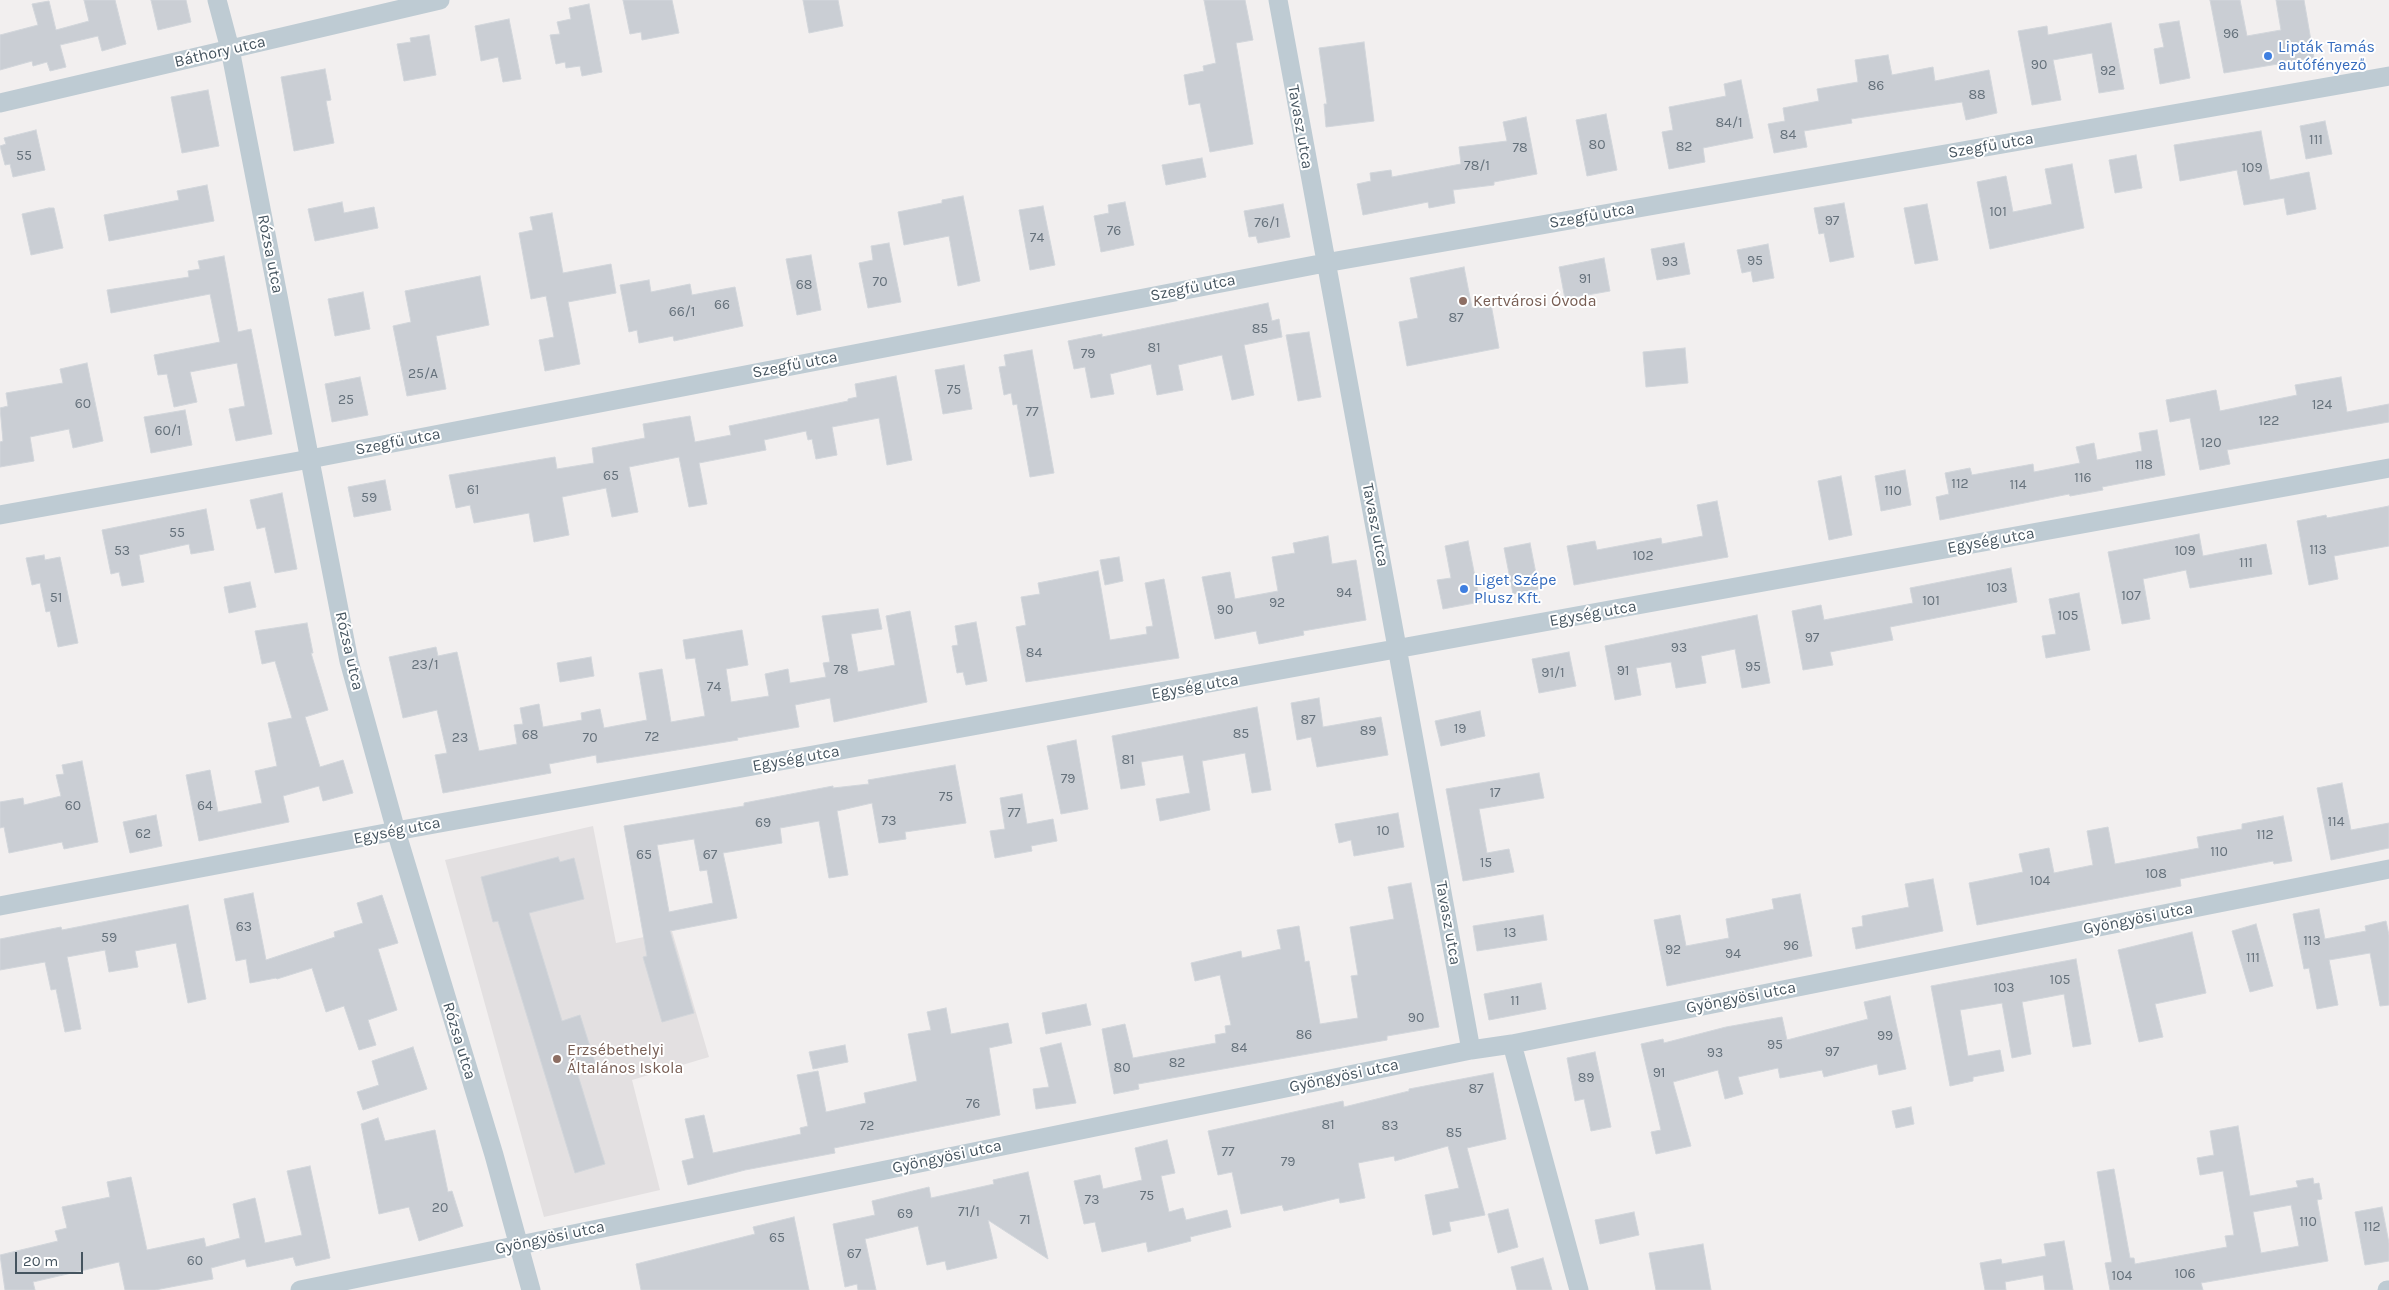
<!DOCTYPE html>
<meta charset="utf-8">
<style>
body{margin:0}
#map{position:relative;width:2389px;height:1290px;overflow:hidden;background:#f2efef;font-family:Karla,sans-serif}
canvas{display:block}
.scale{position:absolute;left:15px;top:1252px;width:68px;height:22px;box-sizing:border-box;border:2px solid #45545f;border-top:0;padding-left:6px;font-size:15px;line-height:18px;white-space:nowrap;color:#45545f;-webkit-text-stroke:4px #fff;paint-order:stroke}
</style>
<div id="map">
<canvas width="2389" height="1290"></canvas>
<div class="scale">20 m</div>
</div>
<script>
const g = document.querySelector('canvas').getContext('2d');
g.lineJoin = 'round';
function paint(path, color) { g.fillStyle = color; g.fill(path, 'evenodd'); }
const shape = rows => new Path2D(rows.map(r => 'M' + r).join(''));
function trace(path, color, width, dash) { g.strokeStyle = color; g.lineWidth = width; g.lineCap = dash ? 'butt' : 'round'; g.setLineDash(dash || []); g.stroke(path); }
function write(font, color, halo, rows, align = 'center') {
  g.font = font + ' Karla,sans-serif'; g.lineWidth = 4; g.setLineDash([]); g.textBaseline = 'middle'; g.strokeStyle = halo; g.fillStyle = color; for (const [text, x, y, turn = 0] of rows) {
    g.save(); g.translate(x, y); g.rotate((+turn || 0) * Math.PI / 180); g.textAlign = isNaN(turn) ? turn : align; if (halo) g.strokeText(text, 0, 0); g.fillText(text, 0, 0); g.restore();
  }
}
paint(shape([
 [593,826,616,943,672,931,709,1057,632,1080,660,1190,544,1217,445,860]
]), '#e3e0e1');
const building = shape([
 [84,0,115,0,126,44,102,51,98,36,60,45,66,67,50,71,47,62,33,66,32,61,0,70,0,35,38,25,32,4,49,1,56,30,89,21,84,0],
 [151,0,186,0,191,22,158,30,151,0],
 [623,0,672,0,679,33,642,40,641,32,630,34,623,0],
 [803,0,838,0,843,26,809,33,803,0],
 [1204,0,1245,0,1253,40,1236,43,1253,144,1210,152,1200,103,1189,105,1184,75,1204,71,1203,66,1216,63,1204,0],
 [2210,0,2240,0,2247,36,2281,30,2276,0,2304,0,2314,58,2224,73,2210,0],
 [589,4,602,72,582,76,580,66,566,68,565,62,556,64,550,35,560,34,557,22,571,19,569,8,589,4],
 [509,19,521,79,503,82,498,57,481,61,475,26,509,19],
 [2179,21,2190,78,2160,84,2154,49,2164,47,2159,24,2179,21],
 [2111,23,2124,89,2099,93,2092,53,2053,60,2061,100,2032,105,2018,31,2047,26,2048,35,2111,23],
 [429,35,436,75,404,81,397,44,411,42,410,38,429,35],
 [1364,42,1374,121,1326,127,1324,104,1327,104,1319,48,1364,42],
 [1888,55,1892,75,1933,67,1935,81,1989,70,1997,113,1966,120,1962,102,1851,119,1852,123,1804,131,1807,147,1774,153,1768,124,1785,121,1783,108,1819,101,1817,89,1858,82,1855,60,1888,55],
 [325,69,331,100,326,101,334,143,294,151,281,77,325,69],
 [1741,80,1753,138,1703,148,1705,162,1669,169,1662,132,1673,130,1669,107,1726,96,1724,84,1741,80],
 [208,90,219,146,182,153,171,97,208,90],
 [1606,114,1617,170,1587,176,1576,120,1606,114],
 [1526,117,1537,174,1494,182,1494,185,1453,190,1455,203,1429,208,1428,202,1363,215,1357,184,1371,181,1370,173,1391,170,1392,177,1461,164,1459,147,1507,141,1503,122,1526,117],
 [2325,121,2332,154,2306,159,2300,126,2325,121],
 [36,130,45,170,13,177,10,164,5,165,0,146,6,144,4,138,36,130],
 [2261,131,2270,180,2309,172,2316,209,2287,215,2284,198,2244,205,2237,170,2180,181,2174,145,2261,131],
 [2136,155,2142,188,2115,193,2109,160,2136,155],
 [1202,158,1206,177,1166,185,1162,165,1202,158],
 [2072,164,2084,228,1990,249,1977,182,2006,176,2013,212,2052,204,2045,169,2072,164],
 [207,185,214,221,109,241,104,215,179,200,177,191,207,185],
 [963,196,980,281,958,286,949,236,904,245,898,212,942,203,942,200,963,196],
 [342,202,344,213,374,207,378,228,315,241,308,209,342,202],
 [1125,202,1134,245,1101,252,1094,216,1109,213,1108,205,1125,202],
 [1844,203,1854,257,1830,262,1824,233,1819,234,1814,208,1844,203],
 [1283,204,1290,237,1258,243,1256,236,1249,237,1244,211,1283,204],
 [1927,204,1938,260,1915,264,1904,208,1927,204],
 [1043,206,1055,265,1030,270,1019,210,1043,206],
 [49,208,54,208,63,248,31,255,22,214,49,208],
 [552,213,563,273,611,264,616,293,568,302,580,364,545,371,539,340,554,337,546,296,531,299,519,233,533,230,530,217,552,213],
 [889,243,901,302,868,308,859,263,873,260,871,246,889,243],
 [1684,243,1690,274,1657,280,1651,249,1684,243],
 [1768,244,1774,278,1753,282,1751,271,1742,273,1737,250,1768,244],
 [811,255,821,310,797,315,786,259,811,255],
 [224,256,238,332,251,329,272,434,236,441,229,409,245,406,237,363,190,372,197,402,174,407,167,374,158,375,154,355,220,342,210,294,111,313,107,290,189,277,188,271,200,269,198,261,224,256],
 [1604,258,1610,291,1565,299,1559,267,1604,258],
 [1464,267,1472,308,1491,304,1499,348,1407,366,1399,322,1418,318,1410,278,1464,267],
 [480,276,489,325,436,336,446,389,407,396,393,326,411,322,405,291,480,276],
 [649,280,651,292,690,284,692,295,735,287,743,326,674,341,673,336,639,343,637,330,629,332,620,285,649,280],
 [363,292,370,329,335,336,328,299,363,292],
 [1268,303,1272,321,1279,319,1282,337,1244,345,1254,395,1232,400,1222,355,1178,365,1183,390,1157,395,1151,364,1110,374,1114,394,1091,398,1085,367,1074,369,1068,341,1102,334,1102,337,1268,303],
 [1309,332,1321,397,1298,401,1286,335,1309,332],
 [1685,348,1688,383,1646,387,1643,352,1685,348],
 [1032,350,1054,473,1030,477,1017,404,1013,405,1011,393,1004,395,999,367,1006,366,1004,355,1032,350],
 [87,363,103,441,73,448,69,429,30,437,34,461,0,467,0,442,3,441,0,408,8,406,6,393,63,383,60,369,87,363],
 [964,365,972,409,943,414,935,370,964,365],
 [896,376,912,460,887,465,879,418,832,427,837,455,816,459,812,439,808,440,806,431,764,440,766,450,699,463,707,504,689,507,679,457,629,467,638,512,612,517,606,488,562,497,569,535,534,542,529,513,474,523,470,505,456,508,449,475,555,457,557,469,594,463,592,448,645,438,643,424,690,416,695,442,731,435,729,426,848,401,848,399,857,397,855,384,896,376],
 [360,377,368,415,332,422,325,384,360,377],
 [2341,377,2347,412,2389,404,2389,422,2227,450,2230,464,2200,470,2190,418,2170,422,2166,400,2216,390,2220,411,2297,395,2295,385,2341,377],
 [185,410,192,445,151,453,144,417,185,410],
 [2157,430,2165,475,2102,487,2103,490,2070,496,2069,494,1940,520,1936,497,1949,494,1945,473,1970,468,1972,475,2033,464,2034,472,2080,463,2076,447,2094,443,2097,460,2142,451,2139,433,2157,430],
 [1905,470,1911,505,1881,511,1875,476,1905,470],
 [1841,476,1852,535,1829,540,1818,481,1841,476],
 [385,480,391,510,354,517,348,487,385,480],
 [282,493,297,569,275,573,265,527,257,529,250,500,282,493],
 [1717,501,1728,557,1574,585,1567,546,1595,541,1597,550,1661,538,1662,544,1703,536,1697,505,1717,501],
 [2389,506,2389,546,2334,556,2338,579,2309,585,2297,521,2326,515,2327,518,2389,506],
 [206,509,214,550,191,554,189,544,139,555,144,582,122,586,119,572,111,574,102,530,206,509],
 [2199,534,2203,556,2266,544,2272,574,2190,588,2186,570,2143,579,2150,619,2122,624,2108,552,2199,534],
 [1328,536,1332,564,1356,560,1366,620,1303,631,1304,635,1259,644,1256,631,1215,639,1202,577,1230,572,1235,599,1278,591,1272,557,1295,553,1293,543,1328,536],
 [1468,541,1480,602,1443,609,1437,580,1451,578,1445,546,1468,541],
 [1530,543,1539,589,1513,594,1504,548,1530,543],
 [44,555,45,560,60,557,78,643,58,647,50,611,46,612,40,583,32,585,26,558,44,555],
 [1119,557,1123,581,1105,585,1100,560,1119,557],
 [2011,568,2017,602,1890,627,1893,640,1830,652,1833,665,1803,670,1792,611,1821,605,1824,620,1913,603,1910,588,2011,568],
 [1098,571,1110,640,1147,634,1146,627,1153,626,1145,583,1164,579,1179,658,1026,682,1016,627,1026,625,1021,597,1040,594,1038,583,1098,571],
 [250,582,256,607,229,613,224,587,250,582],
 [2079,593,2090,650,2046,658,2042,636,2056,634,2049,599,2079,593],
 [878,609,882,629,851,634,858,672,895,665,886,616,910,611,927,702,834,722,830,698,795,705,799,727,737,738,738,740,597,763,596,755,549,764,551,773,443,793,435,755,447,753,437,710,403,718,389,657,436,647,438,656,457,652,479,751,517,744,514,725,523,724,520,708,539,704,543,727,582,720,581,713,600,709,604,728,647,720,639,673,662,669,671,722,705,716,695,658,686,659,683,640,742,630,748,665,726,669,731,702,769,696,765,674,788,669,790,683,826,677,823,663,830,662,822,616,878,609],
 [1757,615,1770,683,1742,688,1735,649,1701,656,1706,683,1676,688,1671,662,1636,668,1641,695,1615,700,1605,646,1757,615],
 [976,622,987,681,966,685,963,672,957,673,952,646,958,645,955,626,976,622],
 [307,623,313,653,311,653,328,710,305,717,320,767,343,760,353,793,323,801,319,786,283,796,289,822,199,841,186,775,210,770,218,812,262,803,255,771,277,766,268,723,292,718,275,661,262,664,255,631,307,623],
 [1569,652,1576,686,1539,693,1532,659,1569,652],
 [591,657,594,676,560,682,557,663,591,657],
 [1319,698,1323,727,1381,717,1388,755,1317,767,1311,737,1297,740,1291,703,1319,698],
 [1257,707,1271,790,1252,793,1245,753,1202,761,1210,810,1160,821,1156,799,1190,793,1183,755,1141,762,1145,785,1121,789,1112,736,1257,707],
 [1480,711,1485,736,1441,746,1435,721,1480,711],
 [1076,740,1088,809,1061,814,1047,746,1076,740],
 [82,761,98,842,64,849,62,842,9,853,4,827,0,828,0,802,23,798,24,805,61,796,56,775,64,774,62,765,82,761],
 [955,765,966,823,905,832,906,839,879,843,872,803,837,811,848,875,829,878,819,821,780,828,782,843,723,853,737,918,670,931,694,1013,662,1022,643,957,647,956,624,826,744,806,744,803,833,786,833,788,869,784,868,780,955,765],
 [694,839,700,871,707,870,713,903,669,912,657,845,694,839],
 [1539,773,1544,798,1479,809,1487,853,1509,849,1514,872,1463,881,1446,789,1539,773],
 [2342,783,2351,830,2389,823,2389,848,2331,860,2317,788,2342,783],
 [1022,794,1027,824,1053,819,1057,841,1031,846,1032,851,995,858,990,831,1005,829,1000,798,1022,794],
 [1398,813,1404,847,1354,856,1351,840,1339,843,1335,824,1398,813],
 [156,815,162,846,130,853,123,822,156,815],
 [2283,816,2292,861,2274,864,2273,861,2180,879,2181,886,1977,925,1969,883,2023,872,2019,854,2049,848,2054,873,2093,865,2087,831,2108,827,2115,864,2199,848,2197,837,2242,829,2242,824,2283,816],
 [558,857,560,862,574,858,584,899,529,913,562,1021,580,1015,596,1066,577,1072,605,1164,575,1173,498,921,493,922,481,877,558,857],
 [1933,879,1943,931,1856,949,1852,928,1863,926,1862,916,1909,907,1905,884,1933,879],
 [1411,883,1439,1027,1387,1036,1387,1040,1138,1084,1139,1089,1114,1094,1102,1029,1125,1024,1133,1058,1216,1043,1215,1035,1226,1033,1225,1026,1231,1025,1220,975,1195,981,1191,963,1241,951,1242,958,1281,949,1277,930,1299,926,1305,962,1309,961,1320,1024,1358,1018,1351,976,1358,975,1350,927,1394,919,1388,887,1411,883],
 [253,893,266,960,335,937,334,932,363,923,357,903,382,895,398,943,378,949,397,1010,368,1020,376,1045,359,1050,344,1006,326,1012,312,968,277,979,276,978,250,983,246,959,236,961,224,899,253,893],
 [1800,894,1812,956,1667,986,1654,920,1680,915,1686,946,1729,938,1726,919,1774,909,1772,899,1800,894],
 [188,905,206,999,188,1003,176,943,135,951,138,967,109,972,105,950,67,957,81,1029,65,1032,56,989,51,990,45,962,0,970,0,939,61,927,62,930,188,905],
 [2319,909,2325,939,2366,931,2365,926,2386,921,2389,935,2389,1005,2380,1006,2370,953,2329,960,2338,1005,2317,1009,2309,968,2304,969,2293,914,2319,909],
 [1543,915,1547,940,1477,951,1473,926,1543,915],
 [2256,924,2273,986,2250,992,2232,931,2256,924],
 [2192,932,2206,993,2155,1004,2163,1037,2139,1042,2118,950,2192,932],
 [2076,959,2091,1044,2073,1047,2064,994,2022,1002,2031,1054,2012,1058,2002,1003,1960,1010,1968,1056,2000,1050,2004,1071,1973,1077,1973,1081,1950,1086,1931,986,2076,959],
 [1541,983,1546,1009,1489,1020,1484,994,1541,983],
 [1890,996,1906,1069,1879,1075,1877,1064,1824,1077,1822,1070,1780,1078,1778,1068,1738,1077,1743,1094,1725,1099,1718,1070,1673,1082,1691,1146,1656,1154,1651,1132,1661,1130,1641,1044,1663,1039,1664,1043,1726,1027,1782,1017,1787,1040,1868,1019,1864,1002,1890,996],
 [1086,1004,1091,1025,1046,1034,1042,1013,1086,1004],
 [946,1008,951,1034,1008,1023,1012,1043,989,1048,1000,1115,834,1148,835,1153,745,1170,688,1185,682,1161,694,1158,685,1119,704,1115,713,1153,801,1134,800,1128,808,1126,797,1075,818,1071,826,1112,866,1103,864,1093,917,1081,908,1034,931,1030,927,1012,946,1008],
 [1061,1043,1076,1103,1036,1109,1033,1089,1049,1087,1040,1048,1061,1043],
 [845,1045,848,1062,813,1069,809,1052,845,1045],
 [413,1047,427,1089,363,1110,357,1092,379,1085,372,1061,413,1047],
 [1595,1052,1611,1127,1591,1131,1584,1099,1575,1101,1567,1058,1595,1052],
 [1493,1073,1506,1139,1467,1148,1485,1215,1449,1222,1451,1231,1433,1235,1425,1195,1459,1188,1448,1146,1395,1161,1394,1156,1358,1163,1365,1198,1340,1203,1339,1198,1284,1211,1282,1205,1241,1214,1232,1172,1218,1175,1208,1131,1343,1101,1344,1107,1409,1091,1409,1089,1493,1073],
 [1911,1107,1914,1124,1896,1128,1892,1111,1911,1107],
 [378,1118,385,1141,435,1130,448,1192,452,1191,463,1226,419,1241,409,1207,379,1214,361,1124,378,1118],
 [2238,1126,2250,1196,2298,1187,2296,1181,2313,1178,2314,1184,2319,1183,2322,1199,2317,1200,2328,1261,2201,1283,2203,1290,2110,1290,2105,1263,2112,1262,2097,1172,2114,1169,2130,1258,2134,1258,2135,1264,2227,1247,2225,1236,2234,1235,2223,1171,2200,1175,2197,1158,2214,1155,2210,1131,2238,1126],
 [2291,1205,2299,1246,2261,1253,2253,1212,2291,1205],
 [1167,1140,1175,1173,1161,1176,1169,1212,1183,1208,1186,1220,1227,1210,1231,1227,1190,1237,1191,1241,1148,1252,1146,1242,1102,1252,1095,1222,1084,1224,1074,1181,1100,1175,1103,1189,1142,1180,1135,1148,1167,1140],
 [310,1166,330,1258,296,1266,293,1257,247,1267,245,1259,211,1268,213,1279,155,1290,125,1290,119,1262,33,1282,35,1290,5,1290,0,1255,58,1241,55,1231,67,1228,62,1207,110,1197,107,1182,131,1177,147,1250,204,1238,206,1247,240,1238,233,1204,255,1198,265,1243,302,1235,287,1171,310,1166],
 [1028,1172,1048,1259,988,1220,997,1258,947,1270,945,1261,927,1265,918,1226,865,1239,876,1290,858,1290,857,1284,845,1287,833,1224,875,1215,872,1201,929,1187,931,1198,994,1184,993,1180,1028,1172],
 [2382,1207,2389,1243,2389,1261,2365,1265,2355,1212,2382,1207],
 [1508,1209,1518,1247,1498,1253,1488,1214,1508,1209],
 [1634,1212,1639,1235,1600,1244,1595,1220,1634,1212],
 [794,1217,809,1290,641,1290,636,1264,755,1234,753,1227,794,1217],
 [2064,1241,2073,1290,2045,1290,2043,1275,2005,1282,2006,1290,1985,1290,1980,1263,2001,1259,2002,1264,2046,1256,2044,1244,2064,1241],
 [1703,1244,1711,1290,1656,1290,1649,1253,1703,1244],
 [1543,1258,1552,1290,1517,1290,1511,1267,1543,1258]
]);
paint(building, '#caced4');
trace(building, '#d2d6db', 1);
trace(shape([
 [217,0,230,49,349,661,396,831,494,1155,531,1290],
 [1278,0,1471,1050],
 [0,103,440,0],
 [0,515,310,459,1325,263,2389,76],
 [0,906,396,831,2389,468],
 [1512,1044,1579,1290],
 [300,1290,1471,1050,1512,1044,2389,869],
 [2387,1290,2389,1290]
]), '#becbd3', 19);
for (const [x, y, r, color] of [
 [2268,56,5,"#3f7fe0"],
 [1463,301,5,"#8d6e63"],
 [1464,589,5,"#3f7fe0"],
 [557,1059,5,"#8d6e63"]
]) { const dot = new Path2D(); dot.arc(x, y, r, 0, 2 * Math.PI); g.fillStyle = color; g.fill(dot); trace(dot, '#fff', 2); }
write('14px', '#66727c', null, [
 ["96",2231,34],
 ["90",2039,65],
 ["92",2108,71],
 ["86",1876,86],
 ["88",1977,95],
 ["84/1",1729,123],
 ["84",1788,135],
 ["111",2316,140],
 ["80",1597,145],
 ["82",1684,147],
 ["78",1520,148],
 ["55",24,156],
 ["78/1",1477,166],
 ["109",2252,168],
 ["101",1998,212],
 ["97",1832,221],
 ["76/1",1267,223],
 ["76",1114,231],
 ["74",1037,238],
 ["95",1755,261],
 ["93",1670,262],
 ["91",1585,279],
 ["70",880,282],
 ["68",804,285],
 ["66",722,305],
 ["66/1",682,312],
 ["87",1456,318],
 ["85",1260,329],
 ["81",1154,348],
 ["79",1088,354],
 ["25/A",423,374],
 ["75",954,390],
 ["25",346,400],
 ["60",83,404],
 ["124",2322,405],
 ["77",1032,412],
 ["122",2269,421],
 ["60/1",168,431],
 ["120",2211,443],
 ["118",2144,465],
 ["65",611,476],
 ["116",2083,478],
 ["112",1960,484],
 ["114",2018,485],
 ["61",473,490],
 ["110",1893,491],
 ["59",369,498],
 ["55",177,533],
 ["113",2318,550],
 ["53",122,551],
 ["109",2185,551],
 ["102",1643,556],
 ["111",2246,563],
 ["103",1997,588],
 ["94",1344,593],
 ["107",2131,596],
 ["51",56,598],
 ["101",1931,601],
 ["92",1277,603],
 ["90",1225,610],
 ["105",2068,616],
 ["97",1812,638],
 ["93",1679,648],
 ["84",1034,653],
 ["23/1",425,665],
 ["95",1753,667],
 ["78",841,670],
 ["91",1623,671],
 ["91/1",1553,673],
 ["74",714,687],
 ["87",1308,720],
 ["19",1460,729],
 ["89",1368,731],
 ["85",1241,734],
 ["68",530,735],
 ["72",652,737],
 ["23",460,738],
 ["70",590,738],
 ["81",1128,760],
 ["79",1068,779],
 ["17",1495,793],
 ["75",946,797],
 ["60",73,806],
 ["64",205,806],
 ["77",1014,813],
 ["73",889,821],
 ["114",2336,822],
 ["69",763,823],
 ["10",1383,831],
 ["62",143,834],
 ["112",2265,835],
 ["110",2219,852],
 ["65",644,855],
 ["67",710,855],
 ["15",1486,863],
 ["108",2156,874],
 ["104",2040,881],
 ["63",244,927],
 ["13",1510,933],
 ["59",109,938],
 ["113",2312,941],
 ["96",1791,946],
 ["92",1673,950],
 ["94",1733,954],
 ["111",2253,958],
 ["105",2060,980],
 ["103",2004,988],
 ["11",1515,1001],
 ["90",1416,1018],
 ["86",1304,1035],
 ["99",1885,1036],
 ["95",1775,1045],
 ["84",1239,1048],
 ["97",1832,1052],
 ["93",1715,1053],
 ["82",1177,1063],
 ["80",1122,1068],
 ["91",1659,1073],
 ["89",1586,1078],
 ["87",1476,1089],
 ["76",973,1104],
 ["81",1328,1125],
 ["72",867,1126],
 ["83",1390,1126],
 ["85",1454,1133],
 ["77",1228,1152],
 ["79",1288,1162],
 ["75",1147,1196],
 ["73",1092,1200],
 ["20",440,1208],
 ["71/1",969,1212],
 ["69",905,1214],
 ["71",1025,1220],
 ["110",2308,1222],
 ["112",2372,1227],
 ["65",777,1238],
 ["67",854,1254],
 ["60",195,1261],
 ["106",2185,1274],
 ["104",2122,1276]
]);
write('16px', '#366cbe', '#fff', [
 ["Lipták Tamás",2278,47],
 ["autófényező",2278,65],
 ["Liget Szépe",1474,580],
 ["Plusz Kft.",1474,598]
], 'left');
write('16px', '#45545f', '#fff', [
 ["Báthory utca",220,52,-13],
 ["Tavasz utca",1300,127,80],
 ["Szegfű utca",1991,146,-10],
 ["Szegfű utca",1592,216,-10],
 ["Rózsa utca",270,254,79],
 ["Szegfű utca",1193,288,-11],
 ["Szegfű utca",795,365,-11],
 ["Szegfű utca",398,442,-11],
 ["Tavasz utca",1375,525,79],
 ["Egység utca",1991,541,-10],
 ["Egység utca",1593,614,-10],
 ["Rózsa utca",349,651,77],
 ["Egység utca",1195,687,-10],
 ["Egység utca",796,759,-10],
 ["Egység utca",397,831,-11],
 ["Gyöngyösi utca",2138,919,-11],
 ["Tavasz utca",1448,923,80],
 ["Gyöngyösi utca",1741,998,-11],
 ["Rózsa utca",459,1041,73],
 ["Gyöngyösi utca",1344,1076,-12],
 ["Gyöngyösi utca",947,1157,-12],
 ["Gyöngyösi utca",550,1238,-12]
]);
write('16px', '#785e54', '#fff', [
 ["Kertvárosi Óvoda",1473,301],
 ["Erzsébethelyi",567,1050],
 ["Általános Iskola",567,1068]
], 'left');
</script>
